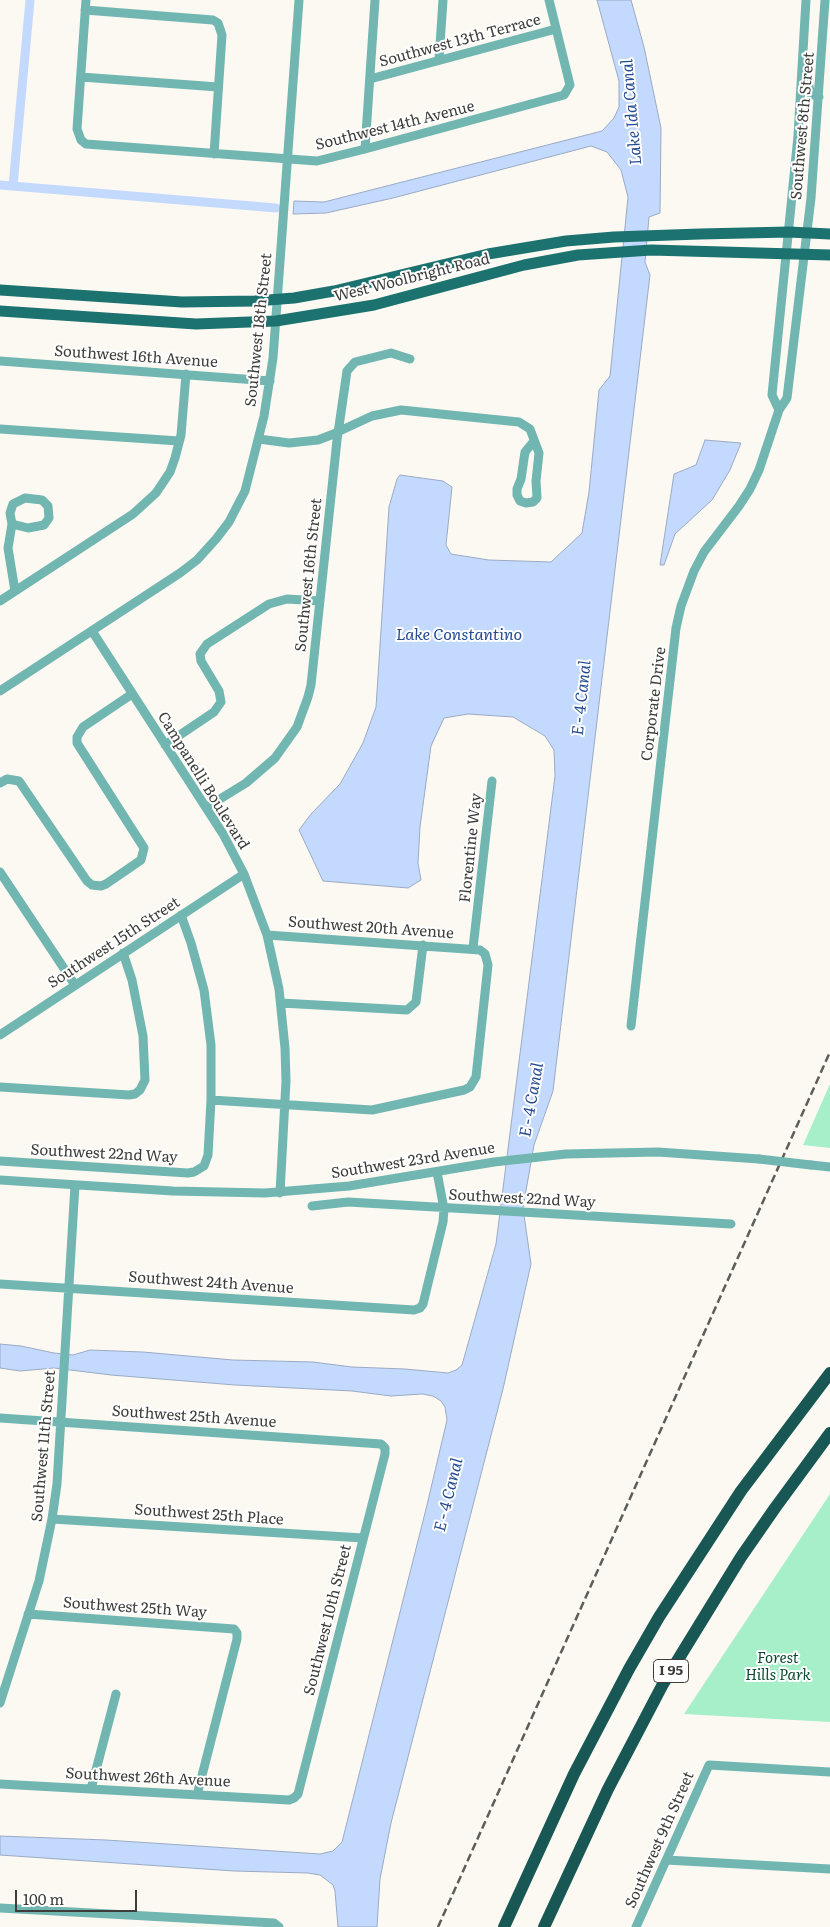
<!DOCTYPE html>
<style>
body{margin:0}
#map{position:relative;width:830px;height:1927px;overflow:hidden;background:#fcf9f3;font-family:Literata,serif}
canvas{display:block}
.scale{position:absolute;left:15px;top:1890px;width:122px;height:22px;box-sizing:border-box;border:2px solid #3d3d3a;border-top:0;padding-left:6px;font-size:15px;line-height:18px;white-space:nowrap;color:#3d3d3a;-webkit-text-stroke:4px #fff;paint-order:stroke}
</style>
<div id="map">
<canvas width="830" height="1927"></canvas>
<div class="scale">100 m</div>
</div>
<script>
const g = document.querySelector('canvas').getContext('2d');
g.lineJoin = 'round';
function paint(path, color) { g.fillStyle = color; g.fill(path, 'evenodd'); }
const shape = rows => new Path2D(rows.map(r => 'M' + r).join(''));
function trace(path, color, width, dash) { g.strokeStyle = color; g.lineWidth = width; g.lineCap = dash ? 'butt' : 'round'; g.setLineDash(dash || []); g.stroke(path); }
function write(font, color, halo, rows, align = 'center') {
  g.font = font + ' Literata,serif'; g.lineWidth = 4; g.setLineDash([]); g.textBaseline = 'middle'; g.strokeStyle = halo; g.fillStyle = color; for (const [text, x, y, turn = 0] of rows) {
    g.save(); g.translate(x, y); g.rotate((+turn || 0) * Math.PI / 180); g.textAlign = isNaN(turn) ? turn : align; if (halo) g.strokeText(text, 0, 0); g.fillText(text, 0, 0); g.restore();
  }
}
paint(shape([
 [830,1084,830,1148,803,1145],
 [830,1494,830,1722,684,1714]
]), '#a7efc9');
const water = shape([
 [597,0,631,0,644,47,661,128,660,213,649,217,645,262,650,275,553,1091,534,1145,523,1208,531,1264,503,1389,391,1823,380,1879,377,1927,338,1927,335,1891,333,1885,320,1875,308,1873,234,1871,0,1855,0,1836,106,1840,320,1854,333,1851,342,1842,427,1505,447,1420,445,1407,441,1401,433,1396,422,1394,391,1396,352,1391,235,1385,111,1375,54,1368,20,1371,0,1368,0,1344,21,1346,54,1353,73,1355,90,1350,143,1352,233,1360,313,1362,352,1367,405,1369,448,1373,456,1370,462,1365,496,1244,555,776,554,750,545,736,513,717,468,714,444,718,431,746,420,827,418,863,421,880,408,888,323,881,299,830,311,814,340,784,363,743,376,707,389,507,397,479,400,475,443,481,452,487,446,545,451,554,489,560,551,562,582,533,589,492,599,390,610,376,628,197,621,170,607,152,591,146,393,198,326,213,293,214,294,201,324,202,602,131,614,118,619,107,619,81,597,0],
 [705,440,741,443,730,470,712,500,675,534,664,565,660,565,674,474,696,465,705,440]
]);
paint(water, '#c3d9fe');
trace(water, '#9baac3', 1);
trace(shape([
 [0,185,276,208],
 [13,186,30,0]
]), '#c3d9fe', 9);
trace(shape([
 [86,0,77,129,81,140,86,144,317,161,365,149,564,95,570,85,549,0],
 [85,10,213,20,218,23,222,35,214,154],
 [439,60,443,0],
 [805,71,811,94,819,97],
 [81,77,218,87],
 [370,79,556,29],
 [365,149,375,0],
 [0,361,270,381],
 [779,410,772,395,798,136,806,0],
 [0,429,179,441],
 [259,439,289,443,318,440,331,435,372,416,401,410,519,422,530,429,539,453,536,481,537,498,533,502,526,503,520,501,517,495,517,489,521,479,525,452,534,441],
 [25,498,42,500,48,506,49,518,44,525,28,528,12,524,10,513,13,504,25,498],
 [12,524,8,548,15,591],
 [0,601,133,514,156,493,170,472,175,458,181,435,186,374],
 [92,631,223,834,244,874,267,935,279,989,285,1048,286,1081,280,1193],
 [0,691,180,573,197,560,216,539,229,522,245,491,264,416,273,358,299,0],
 [165,745,214,712,221,702,219,691,201,661,200,654,207,644,269,604,287,599,320,601],
 [0,783,7,779,19,781,87,881,92,885,101,886,106,884,141,860,144,848,77,743,77,737,83,727,132,694],
 [207,807,246,783,275,758,297,727,308,697,311,685,337,440,347,371,355,362,391,353,410,359],
 [0,872,75,985],
 [473,948,492,781],
 [281,1003,407,1010,416,1002,423,945],
 [631,1026,664,733,676,628,681,606,694,571,704,552,739,506,750,489,759,470,779,410,787,398,811,198,825,0],
 [0,1035,244,874],
 [0,1087,129,1095,135,1094,140,1090,145,1080,143,1036,132,980,123,953],
 [211,1100,372,1110,464,1090,470,1087,476,1077,488,965,485,954,480,950,267,935],
 [0,1161,188,1173,194,1172,204,1166,208,1155,211,1100,211,1045,204,990,191,943,181,915],
 [811,1165,830,1167],
 [0,1180,173,1191,265,1193,349,1186,494,1162,566,1154,658,1152,759,1159],
 [312,1206,348,1202,731,1224],
 [0,1284,414,1310,420,1308,423,1304,443,1222,444,1209,437,1172],
 [0,1418,381,1444,385,1448,385,1454,298,1794,294,1798,289,1800,0,1784],
 [52,1519,363,1538],
 [28,1614,234,1629,237,1633,237,1639,197,1795],
 [0,1703,39,1581,52,1519,57,1484,75,1185],
 [91,1789,116,1694],
 [666,1860,830,1869],
 [0,1908,274,1923,279,1927],
 [636,1927,709,1765,830,1772]
]), '#71b6b1', 9);
trace(shape([
 [0,290,182,302,255,301,294,298,334,291,488,254,566,241,614,237,700,234,789,232,830,234],
 [0,311,196,324,276,321,374,305,524,265,578,255,651,250,830,255]
]), '#1b726e', 11);
trace(shape([
 [504,1927,574,1774,629,1669,659,1617,741,1491,830,1373],
 [544,1927,608,1789,663,1684,741,1557,775,1508,830,1433]
]), '#195754', 12);
trace(shape([
 [438,1927,830,1052]
]), '#5d5d59', 2.5, [8, 4]);
trace(shape([
 [759,1159,811,1165]
]), '#71b6b1', 9);
for (const [x, y, w] of [
 [671,1671,35]
]) { const box = new Path2D(); box.roundRect(x - w / 2, y - 11.5, w, 23, 4); g.fillStyle = '#fff'; g.fill(box); trace(box, '#3d3d3a', 1); }
write('bold 14px', '#3d3d3a', null, [
 ["I 95",671,1671]
]);
write('15px', '#3d3d3a', '#fff', [
 ["Southwest 13th Terrace",460,41,-15],
 ["Southwest 14th Avenue",395,126,-14],
 ["Southwest 8th Street",803,126,-85],
 ["West Woolbright Road",412,278,-14],
 ["Southwest 18th Street",259,330,-84],
 ["Southwest 16th Avenue",136,357,4],
 ["Southwest 16th Street",309,575,-84],
 ["Corporate Drive",654,704,-83],
 ["Campanelli Boulevard",203,781,58],
 ["Florentine Way",471,848,-84],
 ["Southwest 20th Avenue",371,928,4],
 ["Southwest 15th Street",114,943,-33],
 ["Southwest 22nd Way",104,1154,3],
 ["Southwest 23rd Avenue",413,1161,-9],
 ["Southwest 22nd Way",522,1199,3],
 ["Southwest 24th Avenue",211,1283,4],
 ["Southwest 25th Avenue",194,1417,4],
 ["Southwest 11th Street",44,1446,-85],
 ["Southwest 25th Place",209,1515,4],
 ["Southwest 25th Way",135,1608,4],
 ["Southwest 10th Street",328,1620,-76],
 ["Southwest 26th Avenue",148,1778,3],
 ["Southwest 9th Street",660,1840,-66]
]);
write('italic 15px', '#0b4a31', '#fff', [
 ["Forest",778,1659],
 ["Hills Park",778,1676]
]);
write('italic 16px', '#244b92', '#fff', [
 ["Lake Ida Canal",632,112,-95],
 ["Lake Constantino",459,635],
 ["E - 4 Canal",582,698,-84],
 ["E - 4 Canal",532,1100,-80],
 ["E - 4 Canal",449,1495,-76]
]);
</script>
